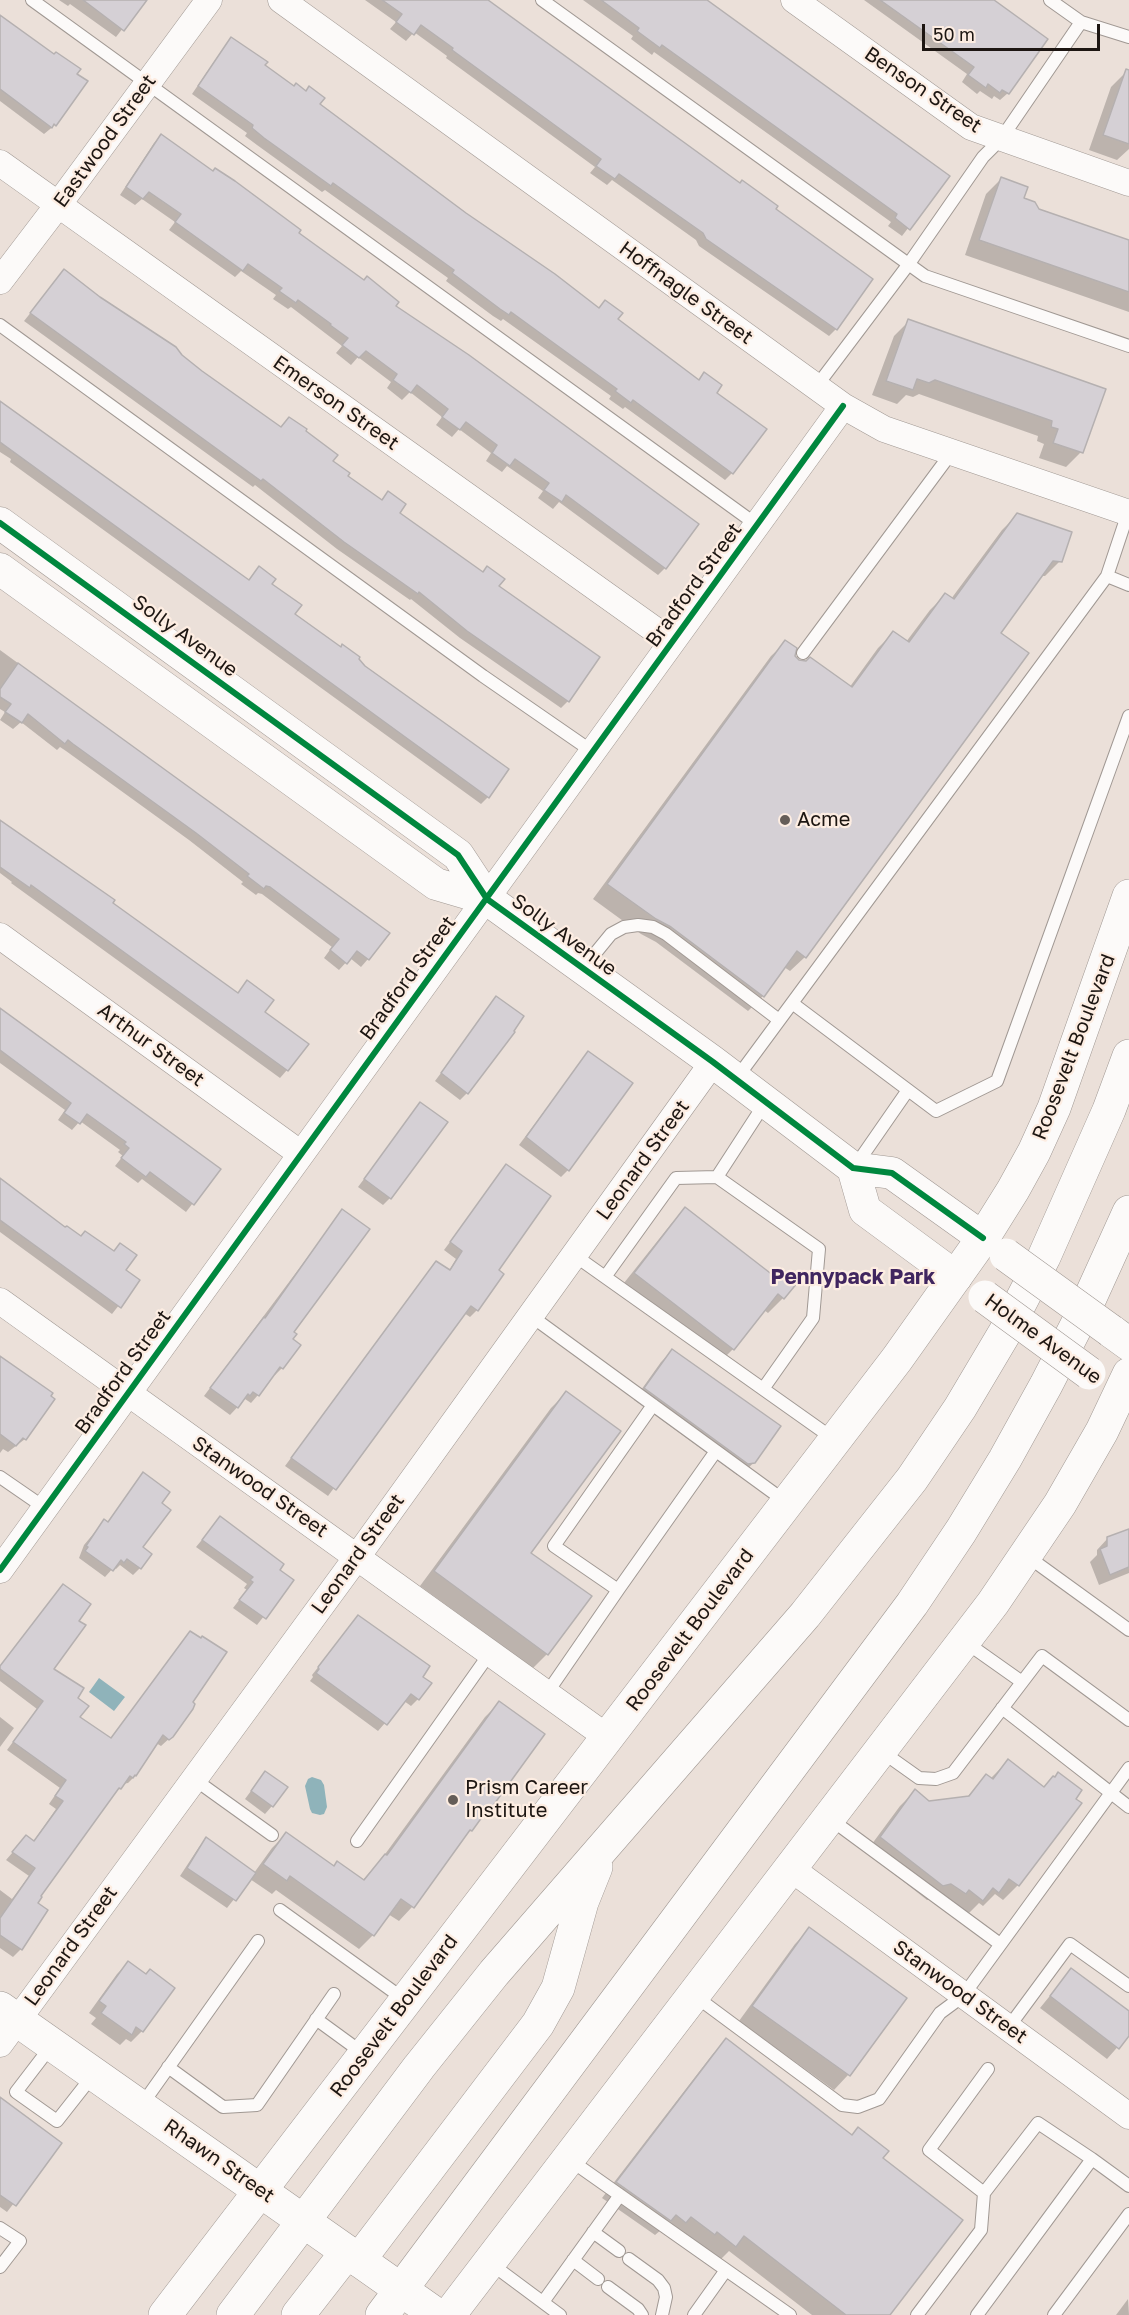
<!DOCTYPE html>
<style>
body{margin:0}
#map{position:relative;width:1129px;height:2315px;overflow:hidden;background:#ebe0d9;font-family:"Golos Text",sans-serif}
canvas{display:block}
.scale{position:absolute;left:922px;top:24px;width:178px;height:27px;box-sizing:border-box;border:3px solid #1d1612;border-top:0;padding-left:8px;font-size:18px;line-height:21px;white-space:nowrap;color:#1d1612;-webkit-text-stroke:4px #fdede2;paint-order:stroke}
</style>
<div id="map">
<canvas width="1129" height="2315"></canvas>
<div class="scale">50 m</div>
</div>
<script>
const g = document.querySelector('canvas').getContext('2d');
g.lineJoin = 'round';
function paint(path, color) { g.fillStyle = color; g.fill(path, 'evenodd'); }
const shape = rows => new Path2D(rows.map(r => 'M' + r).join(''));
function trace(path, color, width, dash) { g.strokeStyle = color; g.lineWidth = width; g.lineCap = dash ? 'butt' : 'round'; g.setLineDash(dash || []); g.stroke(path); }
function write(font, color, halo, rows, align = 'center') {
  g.font = font + ' "Golos Text",sans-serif'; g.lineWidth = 4.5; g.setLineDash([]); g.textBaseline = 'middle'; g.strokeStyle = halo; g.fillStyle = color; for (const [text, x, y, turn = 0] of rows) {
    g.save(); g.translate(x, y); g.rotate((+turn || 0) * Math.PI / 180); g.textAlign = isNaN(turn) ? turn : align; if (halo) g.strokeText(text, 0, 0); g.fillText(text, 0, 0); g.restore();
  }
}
paint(shape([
 [99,1678,125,1697,114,1711,89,1692],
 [312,1777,321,1780,324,1785,327,1807,324,1814,320,1815,312,1813,310,1809,305,1786,308,1779]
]), '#8fb3ba');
paint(shape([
 [59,0,145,0,116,37,70,4,68,6],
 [365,0,486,0,774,209,836,329,829,336,699,246,696,240,612,180,607,185,590,173,595,167,446,58,447,56,414,32,406,41,390,29,396,22],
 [583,0,705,0,948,176,902,236,888,226,891,222,654,52,652,55,631,39,633,36],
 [864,0,992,0,1008,93,1000,100,994,96,992,99,980,91,977,94,962,82,967,74],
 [0,17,86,82,55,125,44,134,0,101],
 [231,39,263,66,598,309,605,302,616,319,698,381,704,374,715,393,732,473,725,480,625,407,623,409,609,399,611,396,503,319,501,321,493,316,446,281,448,278,325,190,322,192,257,145,245,136,247,133,192,94,224,47],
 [1126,72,1129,73,1129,149,1117,160,1089,150,1111,87],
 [162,135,394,306,665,568,658,575,559,502,553,509,538,498,543,491,507,466,502,472,486,461,491,453,459,429,452,437,436,425,442,417,410,392,402,400,387,388,391,382,358,357,351,365,336,353,342,346,291,307,288,309,273,299,276,295,241,271,235,277,169,230,175,222,142,199,135,205,120,195,154,143],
 [1001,179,1037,210,1129,242,1129,312,965,255,986,194],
 [64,271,280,428,289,419,346,476,380,501,388,493,398,513,482,573,487,568,568,701,561,708,460,638,411,599,410,600,337,549,255,485,253,487,24,321],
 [909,321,1104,389,1081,452,1066,467,1039,458,1044,444,1037,441,1038,436,919,394,913,397,906,395,897,404,872,395,894,336],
 [0,401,248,581,252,576,270,584,293,614,357,660,488,797,481,804,10,462,11,459,0,452],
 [1017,515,1060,561,1045,576,1041,576,999,633,805,957,790,971,784,967,762,997,748,1011,656,942,641,934,593,899,771,656,786,642,798,661,849,688,878,648,893,633,906,642,930,610,945,595,951,599,1002,530],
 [0,650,388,933,368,959,361,967,350,958,339,970,324,958,332,947,262,894,258,893,256,895,241,884,243,882,189,840,66,751,60,747,57,750,21,722,13,729,0,720,5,712,0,709],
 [0,822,237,994,247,982,263,1012,307,1044,287,1070,280,1078,11,883,12,882,0,873],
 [497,998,467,1093,460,1100,435,1081],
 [0,1009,219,1169,186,1212,142,1179,138,1183,115,1166,123,1156,118,1152,120,1150,80,1121,72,1130,58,1120,65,1110,0,1063],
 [588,1053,568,1170,561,1177,519,1145],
 [420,1104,390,1198,383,1205,358,1187],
 [507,1166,497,1270,477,1310,470,1317,464,1313,328,1496,285,1466,429,1271,436,1263,449,1271,456,1259,444,1250],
 [0,1180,138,1281,112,1314,0,1232],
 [686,1209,783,1298,768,1313,764,1310,733,1349,718,1364,620,1288,671,1224],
 [342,1211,291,1339,299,1345,282,1368,275,1375,273,1374,258,1395,251,1403,245,1399,230,1415,204,1396],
 [672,1351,754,1462,743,1474,737,1475,634,1400,661,1362],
 [0,1358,25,1439,8,1452,3,1449,0,1453],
 [566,1393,529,1553,547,1654,533,1668,420,1586,551,1408],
 [143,1474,140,1568,133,1575,120,1565,116,1569,114,1567,105,1577,79,1558,84,1545,104,1521,107,1523],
 [220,1518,292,1580,257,1625,233,1608,247,1590,244,1588,247,1584,196,1547],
 [1129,1531,1129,1573,1099,1585,1090,1562,1097,1555,1097,1550,1108,1538],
 [358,1617,421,1677,418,1699,411,1706,404,1701,378,1731,310,1681,313,1677,312,1675],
 [77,1621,52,1669,76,1698,78,1717,110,1740,190,1632,191,1702,172,1736,161,1746,156,1743,135,1776,128,1783,123,1784,113,1795,39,1896,36,1903,46,1910,21,1949,13,1957,0,1948,0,1890,12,1899,29,1876,6,1860,26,1837,33,1842,56,1809,49,1804,60,1788,7,1750,37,1709,0,1681,0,1666],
 [499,1703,486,1813,460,1840,412,1907,399,1921,388,1914,373,1935,359,1949,276,1890,272,1894,250,1879,227,1908,180,1876,199,1847,206,1839,254,1873,272,1848,286,1834,333,1868,362,1881,383,1857,485,1717],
 [0,1717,14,1728,0,1747],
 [1008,1761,1043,1788,1053,1778,1018,1885,1003,1900,995,1894,983,1906,979,1903,967,1915,935,1899,927,1900,866,1852,900,1806,915,1791,929,1802,966,1798,986,1776,990,1779],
 [265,1772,272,1806,265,1814,245,1799],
 [810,1929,905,1999,848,2075,834,2090,739,2021,795,1944],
 [128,1963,145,1975,173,1988,142,2031,131,2042,126,2039,120,2045,91,2024,96,2018,89,2013,117,1974],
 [1071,1970,1129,2014,1129,2034,1107,2059,1040,2008],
 [726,2040,851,2136,858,2129,881,2158,888,2315,812,2315,729,2251,720,2260,661,2230,655,2235,602,2198,712,2055],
 [0,2099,60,2143,7,2212,0,2207],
 [1128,2299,1129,2315,1116,2315]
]), '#0003');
const building = shape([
 [83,0,147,0,124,31,83,0],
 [382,0,488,0,740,183,742,180,778,206,776,209,873,279,837,330,706,239,703,233,619,174,615,179,596,166,601,159,452,50,453,48,421,25,414,35,396,22,402,14,382,0],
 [601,0,707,0,950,176,910,230,895,218,897,214,662,45,660,48,637,31,639,28,601,0],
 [880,0,994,0,1048,39,1009,94,1002,90,1000,93,988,84,986,88,968,75,974,67,880,0],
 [0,15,54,54,56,52,81,69,77,74,88,81,56,126,54,124,52,128,0,89,0,15],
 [231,37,268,62,265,65,294,86,296,83,306,91,309,86,325,98,320,104,466,213,555,274,599,308,605,300,623,313,618,319,699,380,704,372,722,385,717,393,767,429,733,474,633,400,631,403,615,391,617,389,511,312,509,315,500,309,452,273,454,270,333,183,331,186,264,138,252,128,253,125,198,86,231,37],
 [1126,69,1129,70,1129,144,1103,135,1126,69],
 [161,134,213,171,215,168,235,181,301,230,299,233,364,280,367,276,399,302,396,306,469,355,699,524,666,569,566,495,562,502,544,490,549,483,515,459,510,466,492,453,497,445,466,422,460,430,442,417,448,409,417,385,411,393,393,380,397,374,366,351,359,358,342,345,348,338,330,325,331,324,298,300,296,303,279,291,282,288,248,264,243,271,225,258,175,222,181,214,149,192,143,199,126,187,161,134],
 [1001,177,1028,187,1024,198,1035,202,1039,209,1129,240,1129,292,979,240,1001,177],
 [64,269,100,297,176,347,182,355,202,371,281,427,289,417,307,429,306,431,338,455,333,461,350,473,348,476,382,500,388,491,406,504,400,513,483,572,487,566,505,579,499,586,600,657,569,702,467,631,419,592,418,594,344,542,263,479,261,481,30,313,64,269],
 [908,319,1106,389,1083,453,1053,443,1058,429,1051,427,1052,421,935,380,929,383,917,379,913,390,886,381,908,319],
 [0,401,249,580,259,566,276,579,272,584,302,605,295,614,341,647,342,644,360,657,359,659,365,666,509,769,489,798,0,442,0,401],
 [1017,513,1072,532,1062,562,1053,561,1001,633,1029,653,806,958,797,951,764,997,671,927,656,919,607,884,785,640,797,648,795,656,799,660,806,661,810,657,852,687,893,631,909,642,945,593,954,599,1017,513],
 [18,663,390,933,369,960,357,951,347,964,330,950,339,939,270,887,266,886,264,889,247,876,249,874,196,833,73,744,68,740,65,744,28,714,22,723,5,712,11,704,0,697,0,689,18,663],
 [0,820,115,900,113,903,238,993,247,980,274,1000,265,1012,309,1044,288,1071,74,916,31,885,30,888,0,867,0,820],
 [496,996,524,1016,514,1031,515,1032,468,1094,441,1073,496,996],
 [0,1008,221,1169,194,1205,150,1172,146,1177,121,1158,129,1148,124,1144,126,1142,87,1114,80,1124,64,1113,71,1103,0,1050,0,1008],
 [588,1051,633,1083,569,1171,526,1137,588,1051],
 [420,1102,448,1122,391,1199,364,1179,420,1102],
 [506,1164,551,1196,499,1270,504,1274,478,1311,471,1306,336,1490,291,1458,436,1261,450,1270,462,1251,450,1242,506,1164],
 [0,1178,65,1227,67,1226,81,1236,85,1231,114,1251,120,1243,137,1255,126,1270,140,1280,121,1308,0,1220,0,1178],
 [685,1207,774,1276,781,1268,798,1282,784,1299,778,1294,734,1350,634,1273,685,1207],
 [342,1209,370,1229,294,1332,297,1334,293,1339,301,1345,283,1369,280,1367,259,1396,253,1392,250,1396,248,1394,238,1408,210,1388,264,1317,265,1318,342,1209],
 [672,1349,781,1426,755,1463,748,1464,644,1388,672,1349],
 [0,1356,53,1393,51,1396,55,1399,26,1440,23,1438,16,1446,0,1434,0,1356],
 [566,1391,621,1431,531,1553,592,1596,548,1655,434,1571,566,1391],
 [143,1472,170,1492,162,1503,171,1510,143,1547,152,1554,141,1569,127,1559,124,1563,121,1560,113,1571,85,1551,88,1547,86,1546,104,1519,108,1522,143,1472],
 [220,1516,284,1564,280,1570,294,1580,266,1619,239,1600,253,1582,250,1580,253,1577,202,1540,220,1516],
 [1129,1529,1129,1567,1110,1575,1100,1549,1107,1546,1107,1537,1129,1529],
 [63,1584,91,1604,79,1621,86,1625,54,1669,84,1688,78,1698,89,1706,80,1717,111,1738,190,1631,201,1638,202,1636,227,1652,193,1702,195,1704,193,1709,173,1737,169,1740,163,1735,136,1776,135,1775,133,1778,130,1776,121,1789,119,1788,41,1896,42,1897,38,1903,48,1910,22,1950,0,1935,0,1918,35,1868,12,1852,26,1835,34,1841,63,1801,55,1796,66,1780,13,1742,43,1701,0,1669,0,1666,63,1584],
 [358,1615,430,1666,423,1677,432,1683,419,1700,411,1694,387,1725,316,1673,319,1669,318,1667,358,1615],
 [499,1701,545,1734,487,1814,485,1813,472,1831,470,1830,414,1908,401,1899,374,1936,290,1876,287,1881,263,1864,286,1832,334,1866,337,1861,364,1880,385,1854,387,1855,499,1701],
 [1008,1759,1044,1787,1053,1776,1055,1777,1058,1772,1082,1790,1076,1799,1082,1803,1019,1886,1009,1879,999,1893,993,1888,983,1901,969,1890,966,1894,951,1884,943,1886,880,1837,915,1789,929,1801,969,1796,986,1774,993,1779,1008,1759],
 [265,1771,288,1787,273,1807,251,1791,265,1771],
 [206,1837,256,1873,236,1901,187,1868,206,1837],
 [809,1927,907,1998,850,2076,752,2006,809,1927],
 [128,1961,146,1974,150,1969,175,1988,143,2032,136,2027,132,2035,101,2013,106,2006,99,2001,128,1961],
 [1071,1968,1129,2011,1129,2036,1119,2049,1050,1996,1071,1968],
 [726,2038,852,2135,858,2127,889,2151,883,2158,963,2220,890,2315,846,2315,744,2236,736,2247,717,2232,715,2235,691,2217,686,2223,676,2215,671,2221,616,2182,726,2038],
 [0,2097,62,2143,16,2206,0,2195,0,2097]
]);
paint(building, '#d5d0d5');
trace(building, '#b5b0b0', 1.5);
const service = shape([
 [32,0,757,525],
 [542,0,925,276,1129,346],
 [1081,22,1129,37],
 [0,325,483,676,593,752],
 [816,387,908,265,983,157,1001,139,1081,22,1050,0],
 [1107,576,1129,585],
 [803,653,952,452],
 [584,967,611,934,624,927,638,925,653,927,666,934,779,1020],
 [792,1003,936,1111,997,1081,1129,716],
 [736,1079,1107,576,1128,513],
 [765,1103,717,1177,819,1249,813,1318,763,1389,835,1440],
 [856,1165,908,1090],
 [574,1255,763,1389],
 [605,1277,676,1178,717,1177],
 [531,1316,786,1502],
 [653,1405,554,1546,618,1590,716,1451],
 [0,1477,45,1508],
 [1027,1556,1129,1630],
 [964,1641,1022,1682],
 [547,1693,618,1590],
 [1002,1708,1129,1807],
 [881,1751,919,1778,936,1779,953,1773,1042,1656,1129,1720],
 [194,1779,272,1835],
 [829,1818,1000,1944],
 [357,1841,490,1653],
 [280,1910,405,2000],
 [695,1996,842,2105,858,2107,879,2099,940,2013,963,1996,1129,1768],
 [316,2019,364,2054],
 [1008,2028,1070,1944,1129,1986],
 [52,2045,16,2092,57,2121,94,2074],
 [168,2067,223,2107,257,2105,334,1994],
 [988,2069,929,2150,984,2193,1038,2123,1092,2159],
 [141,2106,258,1941],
 [570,2160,790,2315],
 [0,2228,20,2241,0,2267],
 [593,2232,619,2251],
 [629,2259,658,2280,664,2288,666,2297,662,2315],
 [573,2260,598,2279],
 [490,2263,560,2315],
 [608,2287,638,2309,642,2315],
 [543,2302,620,2195],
 [694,2315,726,2270],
 [917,2315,981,2230,984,2193],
 [977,2315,1092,2159,1129,2186],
 [1054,2315,1129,2214]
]);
const minor = shape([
 [281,0,843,406,884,429,1129,513],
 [794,0,971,127,1129,183],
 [0,163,672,642],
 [0,281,58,205,209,0],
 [0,936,301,1154],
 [0,1301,607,1737],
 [0,1570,843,406],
 [790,1868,1129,2116],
 [0,2044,357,1557,713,1062]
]);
const tertiary = shape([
 [0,523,458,855,487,899,713,1062,853,1168,892,1173,983,1238],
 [0,569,436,884,487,899],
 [853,1168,865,1210,956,1277]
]);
const secondary = shape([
 [1111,1331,1129,1344],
 [0,2008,437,2315]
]);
const trunk = shape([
 [359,2260,538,2024,558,1988,582,1902,596,1867],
 [165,2315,897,1359,983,1238,1013,1190,1034,1152,1054,1108,1129,896],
 [233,2315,419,2067,494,1973,805,1615,912,1479,960,1408,1004,1334,1044,1257,1109,1110,1129,1056],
 [298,2315,347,2252],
 [382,2315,912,1604,961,1531,1005,1459,1046,1385,1085,1309,1129,1212],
 [449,2315,993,1603,1060,1504,1102,1431,1129,1374]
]);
trace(service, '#a09893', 14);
trace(minor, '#a09893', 27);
trace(tertiary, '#a09893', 33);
trace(secondary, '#a09893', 34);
trace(trunk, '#a09893', 34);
trace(service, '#fcfaf9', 12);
trace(minor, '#fcfaf9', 26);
trace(tertiary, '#fcfaf9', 32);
trace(secondary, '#fcfaf9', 33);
trace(trunk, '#fcfaf9', 33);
const secondaryBridge = shape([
 [1006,1255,1111,1331],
 [985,1297,1089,1373]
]);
trace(secondaryBridge, '#a09893', 34, []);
trace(secondaryBridge, '#fcfaf9', 33);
trace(shape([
 [0,523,458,855,487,899,713,1062,853,1168,892,1173,983,1238],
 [0,1570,843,406]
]), '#00873e', 6);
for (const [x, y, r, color] of [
 [785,820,6,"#655d58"],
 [453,1800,6,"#655d58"]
]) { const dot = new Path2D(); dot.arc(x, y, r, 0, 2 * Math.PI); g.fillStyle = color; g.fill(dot); trace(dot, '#fdede2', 2); }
write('20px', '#1d1612', '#fdede2', [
 ["Benson Street",923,90,34],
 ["Eastwood Street",105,141,-54],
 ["Hoffnagle Street",686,293,36],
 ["Emerson Street",336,403,35],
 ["Bradford Street",694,585,-54],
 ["Solly Avenue",185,636,36],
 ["Solly Avenue",564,935,36],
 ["Bradford Street",408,978,-54],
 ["Arthur Street",151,1045,36],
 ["Roosevelt Boulevard",1074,1047,-69],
 ["Leonard Street",643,1160,-54],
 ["Holme Avenue",1043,1339,36],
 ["Bradford Street",123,1372,-54],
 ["Stanwood Street",260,1487,35],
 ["Leonard Street",358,1554,-54],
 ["Roosevelt Boulevard",690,1630,-53],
 ["Leonard Street",71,1946,-54],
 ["Stanwood Street",960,1992,36],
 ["Roosevelt Boulevard",394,2016,-53],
 ["Rhawn Street",219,2161,35]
]);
write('20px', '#1d1612', '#fdede2', [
 ["Acme",797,820],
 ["Prism Career",465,1788],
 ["Institute",465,1811]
], 'left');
write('bold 21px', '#40255f', '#fdede2', [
 ["Pennypack Park",853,1277]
]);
</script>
